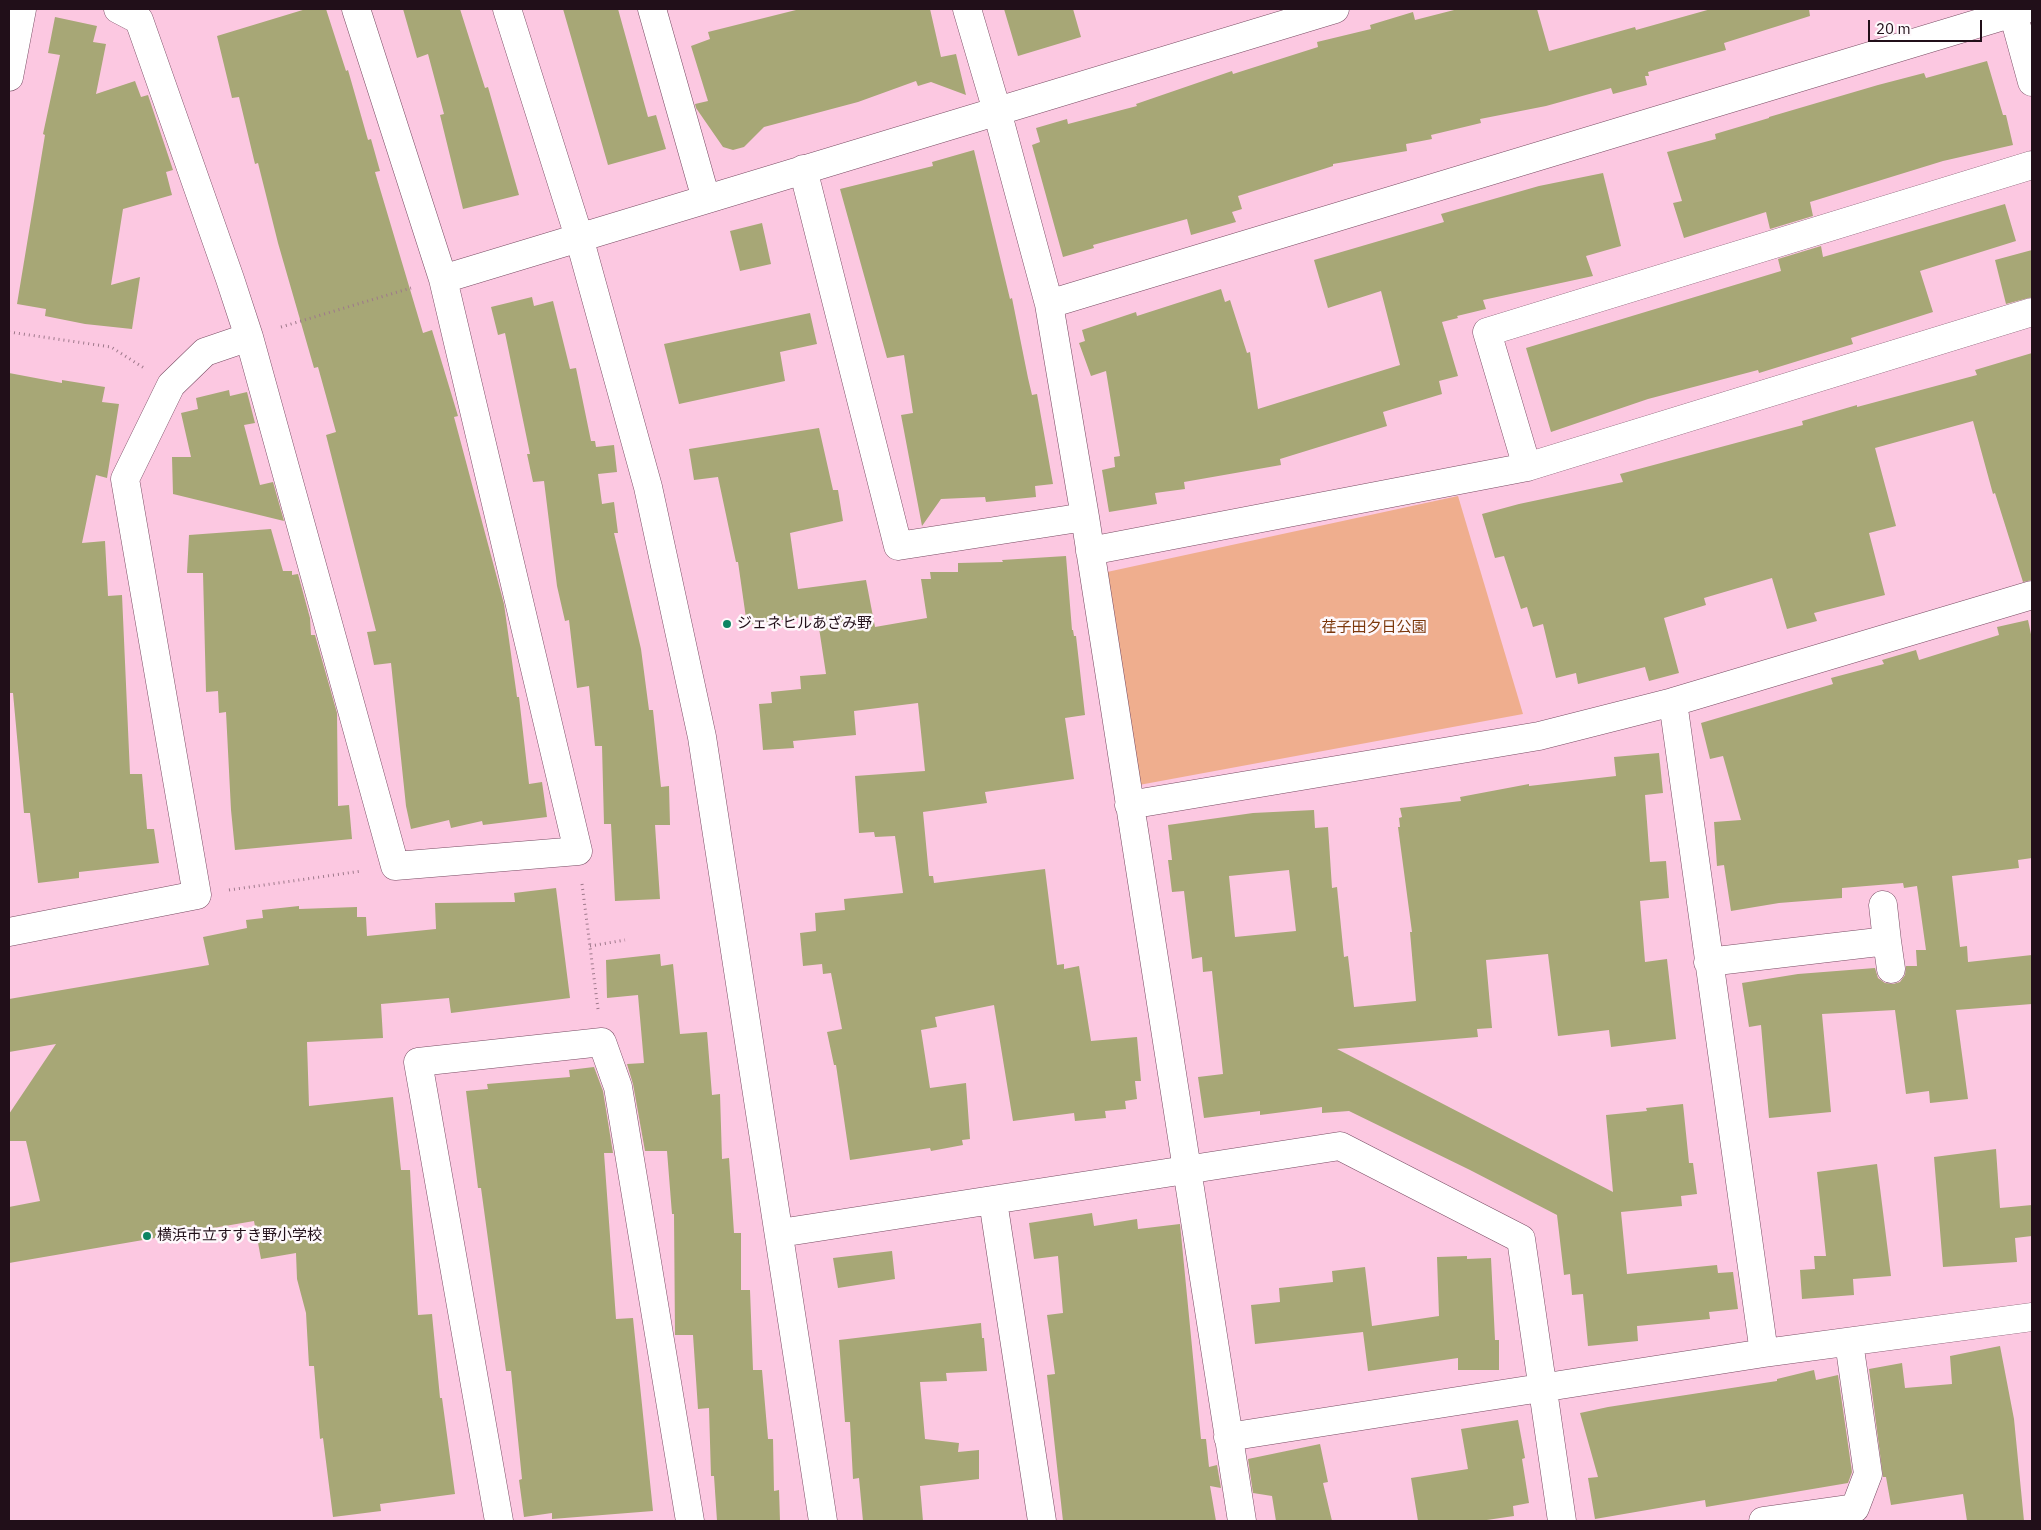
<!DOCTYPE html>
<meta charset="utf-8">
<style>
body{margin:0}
#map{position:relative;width:2041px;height:1530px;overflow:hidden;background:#fcc8e1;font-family:"IBM Plex Sans",sans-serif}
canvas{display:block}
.frame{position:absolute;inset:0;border:10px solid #210f19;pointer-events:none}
.scale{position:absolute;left:1868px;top:20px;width:114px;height:22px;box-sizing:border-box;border:2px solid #210f19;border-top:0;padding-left:6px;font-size:15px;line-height:18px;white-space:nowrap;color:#210f19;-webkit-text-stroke:4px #fef8fb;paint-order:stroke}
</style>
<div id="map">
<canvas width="2041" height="1530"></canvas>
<div class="frame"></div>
<div class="scale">20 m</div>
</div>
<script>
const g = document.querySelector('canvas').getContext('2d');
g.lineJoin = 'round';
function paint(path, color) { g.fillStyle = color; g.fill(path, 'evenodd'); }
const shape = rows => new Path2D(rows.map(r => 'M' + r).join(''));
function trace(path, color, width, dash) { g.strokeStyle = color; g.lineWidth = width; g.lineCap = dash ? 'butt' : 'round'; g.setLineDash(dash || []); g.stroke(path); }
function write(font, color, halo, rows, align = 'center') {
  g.font = font + ' "IBM Plex Sans","Noto Sans JP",sans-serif'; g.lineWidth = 5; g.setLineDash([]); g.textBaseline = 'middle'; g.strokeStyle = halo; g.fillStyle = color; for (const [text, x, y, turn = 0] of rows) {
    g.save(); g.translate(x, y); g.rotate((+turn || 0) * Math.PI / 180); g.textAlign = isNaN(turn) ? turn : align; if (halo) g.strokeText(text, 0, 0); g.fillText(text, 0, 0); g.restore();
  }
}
paint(shape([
 [1458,496,1523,714,1139,785,1107,572]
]), '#efae8e');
paint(shape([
 [306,9,326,9,346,71,348,70,368,140,371,139,380,171,375,172,423,333,432,330,458,416,454,417,504,604,517,697,519,697,529,784,542,782,547,817,483,825,482,821,451,828,449,820,411,829,406,806,391,663,374,665,367,632,376,631,326,435,336,432,318,367,314,368,278,243,258,163,255,164,239,97,232,98,217,36],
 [403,9,460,9,485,88,488,87,519,195,463,209,440,115,444,114,428,54,417,58],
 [563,9,618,9,648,117,656,115,666,149,608,165],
 [800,9,930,9,941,57,956,54,966,95,931,82,918,86,916,81,858,102,764,127,744,147,733,150,723,147,696,108,695,104,708,101,691,46,710,39,708,32],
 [1004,9,1073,9,1081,37,1018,56],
 [1458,9,1537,9,1549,51,1635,27,1636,30,1711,9,1809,9,1810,16,1724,43,1726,50,1648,72,1649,76,1645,76,1647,85,1613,94,1611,88,1546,106,1480,119,1481,123,1431,135,1432,139,1406,144,1407,151,1333,164,1333,166,1238,196,1242,209,1232,212,1236,222,1191,235,1187,219,1093,245,1094,248,1063,257,1032,145,1040,142,1036,128,1067,119,1068,124,1137,106,1136,104,1232,71,1233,74,1318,47,1317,42,1371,29,1370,25,1413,12,1415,20],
 [55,17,97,26,93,42,106,44,96,94,135,81,141,97,148,95,173,170,166,172,172,195,123,209,111,285,140,277,132,329,85,324,45,316,46,309,17,304,45,135,43,134,60,55,48,53],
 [1987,61,2003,115,2006,115,2013,145,1943,161,1810,202,1813,216,1770,229,1766,212,1684,238,1673,203,1682,201,1667,152,1716,139,1715,134,1769,118,1769,117,1878,85,1924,73,1926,78],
 [974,150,1010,299,1012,298,1028,378,1032,395,1037,394,1053,484,1035,486,1036,497,986,502,985,497,941,499,922,526,901,415,913,413,904,355,887,358,840,189,933,166,932,162],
 [1603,173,1621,246,1586,256,1593,276,1483,300,1486,309,1457,316,1458,318,1442,322,1458,376,1439,381,1442,394,1383,412,1387,426,1280,459,1281,465,1184,482,1185,489,1155,493,1157,504,1109,512,1102,470,1115,467,1114,457,1120,456,1106,371,1091,376,1079,343,1085,341,1082,330,1136,312,1137,316,1221,289,1225,302,1230,300,1247,353,1250,352,1258,409,1400,365,1381,291,1328,308,1314,260,1444,222,1441,214,1539,186],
 [2005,204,2016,241,1920,271,1933,312,1851,338,1853,344,1759,373,1758,370,1648,399,1551,432,1526,348,1781,271,1778,259,1821,246,1823,257],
 [762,223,771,264,740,271,730,231],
 [2032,250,2032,297,2006,304,1995,260],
 [532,297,534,306,553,301,570,369,576,368,591,441,595,441,596,447,614,445,617,472,598,474,602,504,614,502,618,533,614,533,641,649,649,710,653,710,661,787,669,786,670,825,655,825,660,899,615,901,611,824,604,824,602,746,595,746,589,686,577,688,569,620,565,621,557,586,544,481,533,482,527,454,530,454,505,333,498,335,491,307],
 [810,313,817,344,780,352,785,381,679,404,664,344],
 [2032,353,2032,580,2023,582,1995,493,1993,494,1973,421,1875,448,1896,526,1869,533,1885,595,1814,613,1817,621,1787,629,1772,578,1704,598,1706,605,1664,618,1679,673,1649,681,1645,667,1578,684,1576,673,1556,678,1543,624,1533,627,1527,607,1521,609,1504,556,1495,558,1482,514,1519,504,1623,482,1620,474,1803,425,1802,421,1857,405,1857,407,1977,375,1975,370],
 [9,373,62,383,62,380,105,387,102,402,119,404,107,478,96,475,82,543,105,541,108,596,122,595,130,774,142,774,147,829,154,829,159,863,79,872,79,878,38,883,30,813,24,813,13,693,9,693],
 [229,390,230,396,247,392,255,423,244,425,260,485,273,482,284,521,173,494,172,457,191,457,181,413,198,409,196,398],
 [819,428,833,490,838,490,843,521,790,533,798,589,866,580,875,627,927,618,921,579,931,579,930,572,958,572,958,563,1003,562,1002,560,1066,556,1072,630,1073,630,1074,636,1076,636,1085,715,1065,718,1074,779,985,792,987,803,923,812,929,876,933,876,934,883,1045,869,1057,965,1064,964,1064,969,1079,966,1091,1041,1137,1037,1141,1081,1135,1081,1137,1099,1125,1101,1126,1109,1105,1111,1106,1118,1075,1121,1074,1113,1013,1121,994,1005,935,1017,937,1027,921,1030,930,1088,966,1083,970,1139,962,1140,963,1145,931,1151,930,1148,850,1160,836,1065,834,1065,827,1032,842,1029,831,973,823,974,822,964,803,966,800,933,816,931,815,913,845,910,844,899,903,893,895,836,875,837,874,832,859,833,855,776,925,771,918,703,854,711,856,735,793,741,794,748,763,750,759,704,772,703,771,692,801,689,800,676,826,674,817,615,747,625,738,562,736,562,718,477,694,480,689,449],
 [271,529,283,571,292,571,292,575,298,574,310,618,311,635,315,635,337,713,338,806,349,805,352,839,235,850,231,810,226,712,219,713,218,691,206,692,203,573,187,573,189,535],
 [2028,620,2032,639,2032,858,2018,860,2019,868,1952,876,1960,947,1967,946,1968,962,2032,955,2032,1004,1956,1010,1968,1099,1930,1103,1929,1091,1906,1094,1895,1010,1822,1014,1831,1112,1769,1118,1761,1025,1749,1027,1742,983,1798,974,1875,968,1878,978,1885,983,1893,984,1900,982,1905,975,1906,966,1917,966,1916,950,1926,950,1917,886,1904,888,1903,883,1842,888,1842,898,1779,903,1731,911,1724,865,1717,866,1714,822,1741,820,1723,756,1710,759,1701,723,1833,684,1831,678,1884,664,1882,660,1916,650,1919,660,1999,635,1997,627],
 [1659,753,1663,793,1645,795,1650,862,1666,861,1669,898,1640,901,1645,962,1667,959,1676,1039,1611,1047,1609,1030,1558,1036,1548,954,1486,960,1492,1028,1477,1029,1478,1037,1337,1049,1613,1192,1606,1115,1647,1111,1646,1108,1683,1104,1689,1163,1693,1163,1697,1194,1681,1196,1682,1206,1621,1212,1627,1274,1717,1265,1718,1273,1733,1272,1738,1309,1709,1312,1710,1319,1637,1326,1638,1341,1588,1346,1583,1294,1572,1295,1570,1274,1564,1275,1557,1215,1470,1170,1349,1111,1322,1113,1322,1107,1260,1115,1260,1111,1204,1118,1198,1077,1223,1074,1212,971,1203,972,1202,957,1192,959,1184,891,1172,892,1168,860,1172,860,1168,825,1253,813,1314,810,1315,828,1328,827,1332,888,1337,887,1344,957,1348,956,1354,1007,1416,1001,1410,932,1412,932,1398,827,1400,827,1399,818,1402,817,1400,808,1461,801,1460,797,1529,784,1529,786,1616,776,1614,757],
 [1289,870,1296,931,1235,937,1229,876],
 [556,888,570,998,451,1013,449,998,381,1004,383,1038,307,1042,309,1106,393,1097,401,1170,410,1170,418,1315,432,1314,440,1398,442,1398,455,1494,380,1504,381,1511,333,1517,323,1438,320,1439,314,1366,309,1366,306,1313,297,1279,296,1253,261,1259,254,1221,9,1263,9,1207,40,1201,26,1141,9,1141,9,1114,56,1044,9,1052,9,999,209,965,203,937,247,928,246,920,263,918,262,910,299,906,299,909,357,907,357,917,366,917,367,936,436,929,435,903,515,902,514,893],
 [660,954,661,966,673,964,680,1034,707,1032,712,1095,720,1094,722,1159,729,1158,734,1233,741,1233,741,1290,750,1290,753,1370,762,1370,768,1439,773,1439,774,1491,779,1490,780,1521,717,1521,714,1476,711,1476,709,1408,698,1409,693,1335,675,1335,674,1214,672,1214,667,1151,645,1151,633,1084,627,1064,644,1063,638,995,607,998,606,960],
 [594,1067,603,1091,613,1153,604,1153,616,1319,633,1318,653,1511,552,1519,552,1513,524,1517,519,1480,522,1479,511,1371,506,1371,481,1188,478,1188,466,1091,488,1089,487,1084,570,1077,569,1070],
 [1996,1149,2000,1208,2032,1205,2032,1236,2015,1238,2017,1262,1943,1267,1934,1157],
 [1877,1164,1891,1276,1853,1279,1854,1295,1802,1299,1800,1270,1815,1269,1814,1256,1826,1256,1817,1172],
 [1092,1213,1094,1226,1137,1219,1138,1229,1180,1224,1201,1439,1206,1439,1209,1467,1217,1465,1221,1488,1210,1486,1216,1521,1063,1521,1047,1375,1055,1374,1047,1315,1063,1313,1058,1256,1034,1259,1029,1223],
 [892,1251,895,1279,838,1288,833,1258],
 [1467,1256,1467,1259,1491,1258,1495,1340,1499,1340,1499,1370,1458,1370,1458,1358,1368,1371,1363,1332,1255,1344,1251,1305,1280,1302,1279,1288,1333,1282,1332,1271,1365,1267,1372,1326,1439,1316,1437,1257],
 [981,1323,982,1338,984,1338,987,1371,946,1373,947,1381,920,1382,925,1439,959,1443,958,1452,979,1450,979,1479,920,1486,923,1521,863,1521,859,1478,853,1479,850,1422,845,1422,839,1340],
 [2000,1346,2014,1419,2024,1521,1967,1521,1963,1494,1891,1505,1886,1477,1883,1477,1869,1369,1902,1363,1905,1388,1952,1384,1950,1356],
 [1814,1370,1816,1380,1838,1375,1852,1472,1848,1483,1706,1507,1705,1500,1595,1519,1588,1478,1598,1477,1580,1413,1608,1407,1777,1381,1777,1379],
 [1518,1420,1525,1458,1522,1459,1529,1503,1513,1506,1514,1516,1480,1521,1418,1521,1411,1478,1468,1469,1461,1429],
 [1320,1444,1328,1482,1323,1483,1332,1521,1276,1521,1272,1496,1253,1493,1248,1459]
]), '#a7a776');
const minor = shape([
 [118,9,139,20,230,279,249,337,395,866,578,851,443,279,356,9],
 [507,9,579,237,648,487,702,737,823,1521],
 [652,9,706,199],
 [967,9,997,111,1049,304,1085,517,1242,1521],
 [2012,9,2032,82],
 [9,77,22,9],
 [803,169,898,546,1085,517],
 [443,279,1335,9],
 [1049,304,2026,9],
 [1527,467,1487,332,2032,165],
 [1090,551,1527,467,2032,312],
 [1673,702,1764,1353],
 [1129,805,1539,736,1673,702,2032,595],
 [9,932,197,895,125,479,171,385,205,352,249,337],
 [1887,941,1891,969],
 [1708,962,1887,941,1883,905],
 [993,1201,1042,1521],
 [780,1233,1340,1146,1521,1239,1562,1521],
 [1228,1437,1764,1353,2032,1317],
 [499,1521,418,1062,602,1042,618,1087,690,1521],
 [1763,1521,1855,1508,1868,1474,1849,1342]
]);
trace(minor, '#784c63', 29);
trace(shape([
 [281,327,411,288],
 [9,332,111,347,144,368],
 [582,884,598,1009],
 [229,890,362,871],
 [590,946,625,940]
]), '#9e798b', 3, [1, 4]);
trace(minor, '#fff', 28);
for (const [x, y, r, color] of [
 [727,624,5,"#0c8463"],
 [147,1236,5,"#0c8463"]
]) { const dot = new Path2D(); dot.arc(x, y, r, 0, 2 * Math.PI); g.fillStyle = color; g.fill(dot); trace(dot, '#fef8fb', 2); }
write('15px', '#210f19', '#fef8fb', [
 ["ジェネヒルあざみ野",737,624],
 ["横浜市立すすき野小学校",157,1236]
], 'left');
write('15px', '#7b370b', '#fef8fb', [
 ["荏子田夕日公園",1374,628]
]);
</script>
